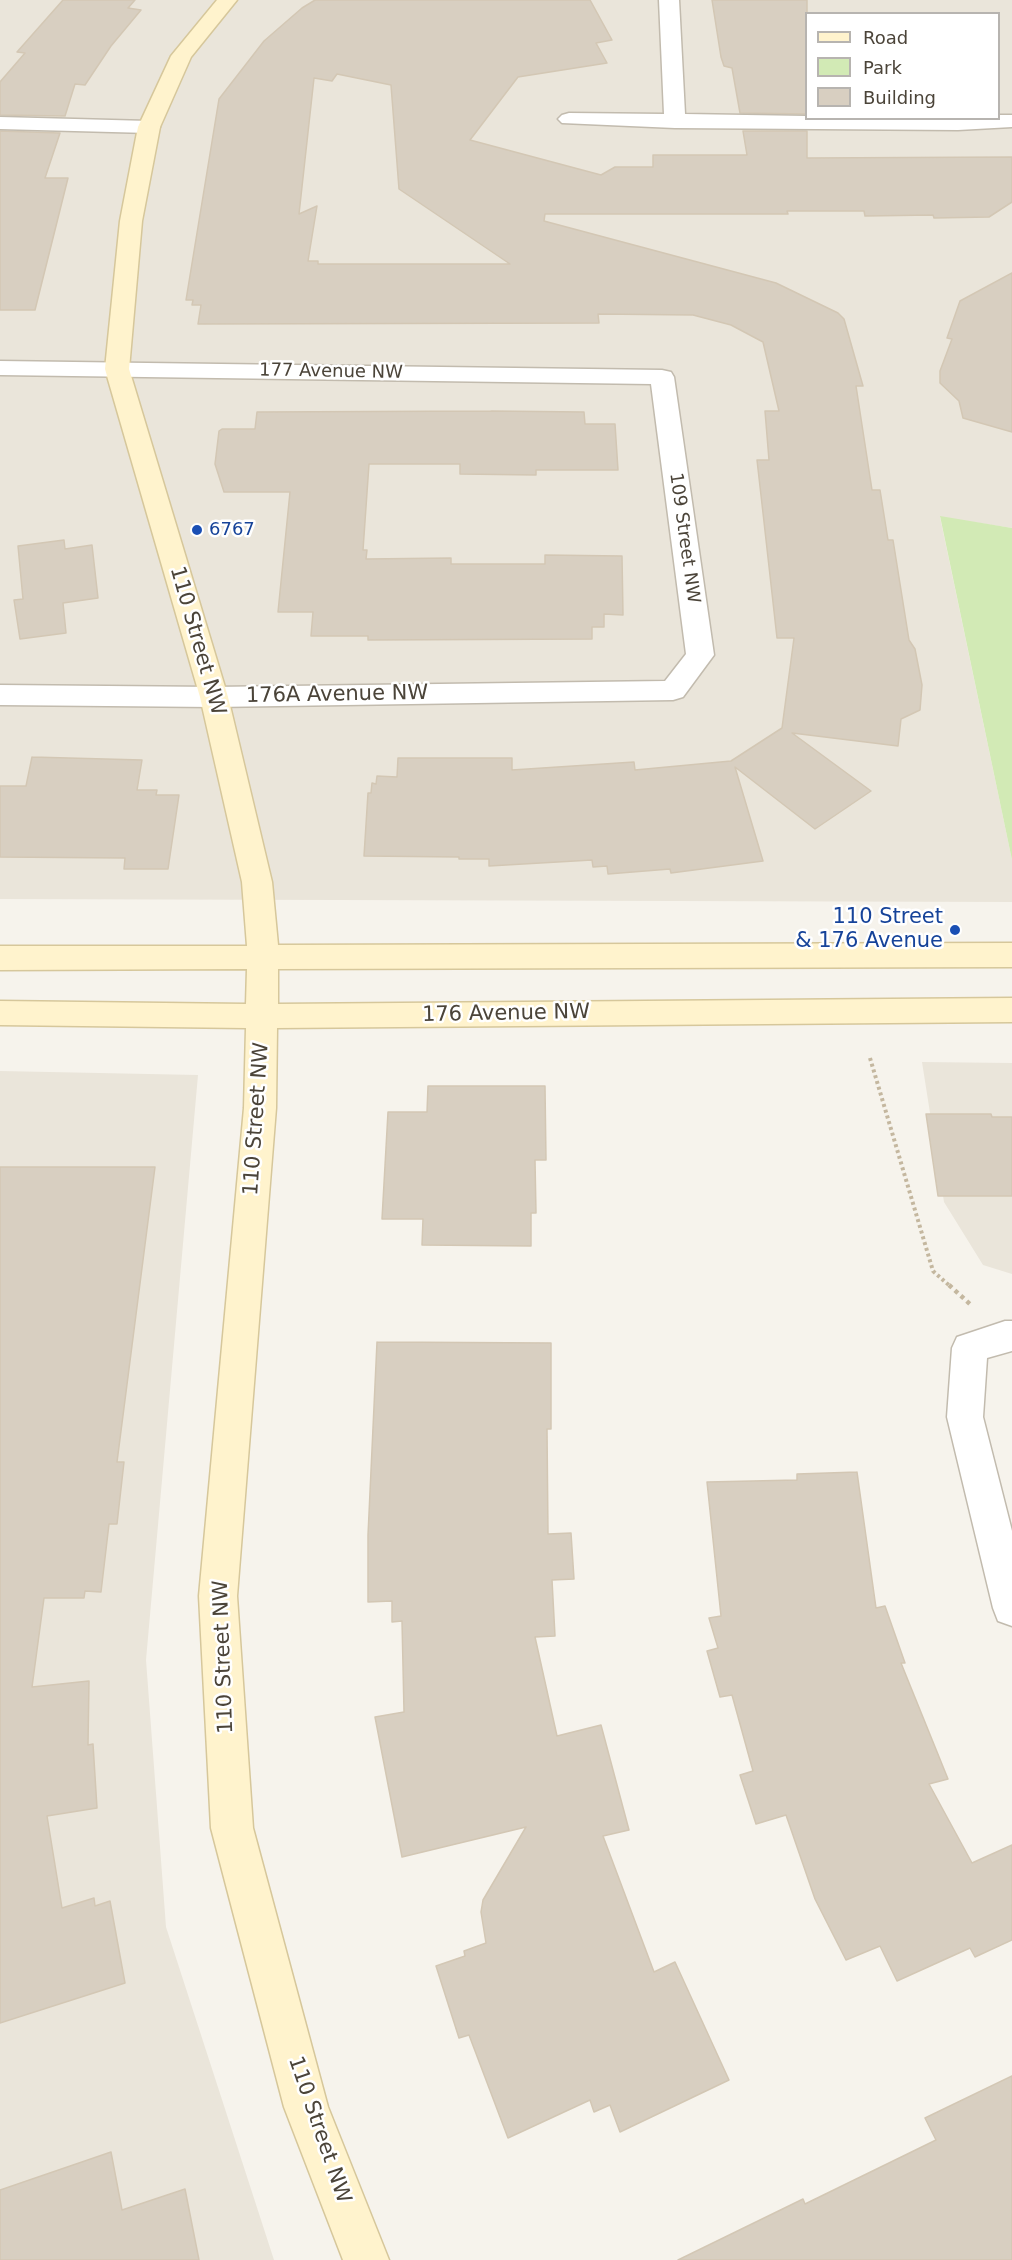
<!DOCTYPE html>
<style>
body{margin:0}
#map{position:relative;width:1012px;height:2260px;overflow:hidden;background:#f6f3ec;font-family:"DejaVu Sans",sans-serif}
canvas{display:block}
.legend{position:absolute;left:805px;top:12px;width:195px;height:108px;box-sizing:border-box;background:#fff;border:2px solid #b7b4b0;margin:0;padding:8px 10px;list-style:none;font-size:18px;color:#4b4439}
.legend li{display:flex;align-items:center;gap:12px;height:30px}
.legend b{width:30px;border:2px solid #b7b4b0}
</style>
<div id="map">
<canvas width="1012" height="2260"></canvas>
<ul class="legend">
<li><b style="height:8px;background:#fff3cd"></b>Road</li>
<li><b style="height:16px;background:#d2eab5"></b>Park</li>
<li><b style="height:16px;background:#d8cfc1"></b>Building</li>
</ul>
</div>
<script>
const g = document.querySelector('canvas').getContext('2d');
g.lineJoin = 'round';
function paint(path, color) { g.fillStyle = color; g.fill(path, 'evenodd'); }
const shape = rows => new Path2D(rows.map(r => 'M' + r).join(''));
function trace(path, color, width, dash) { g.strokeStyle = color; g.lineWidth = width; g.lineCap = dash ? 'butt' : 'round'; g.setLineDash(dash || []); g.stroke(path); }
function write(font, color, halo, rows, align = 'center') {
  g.font = font + ' "DejaVu Sans",sans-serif'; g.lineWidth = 5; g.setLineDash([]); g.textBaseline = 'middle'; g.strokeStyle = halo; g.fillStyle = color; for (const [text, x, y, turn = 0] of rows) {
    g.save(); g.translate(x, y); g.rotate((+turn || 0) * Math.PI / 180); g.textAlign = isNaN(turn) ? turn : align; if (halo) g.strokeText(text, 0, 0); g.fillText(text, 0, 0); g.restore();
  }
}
paint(shape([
 [0,0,1012,0,1012,528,940,517,1012,860,1012,902,0,899],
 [806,14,998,14,998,118,806,118],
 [922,1062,1012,1063,1012,1274,983,1265,944,1202],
 [0,1071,198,1075,146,1660,166,1927,274,2260,0,2260]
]), '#eae5da');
paint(shape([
 [940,516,1012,528,1012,860]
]), '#d2eab5');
const building = shape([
 [63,0,135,0,128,8,141,10,111,46,85,85,75,84,65,116,0,115,0,82,25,53,17,52,63,0],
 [315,0,590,0,612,40,596,43,607,63,518,77,470,140,601,175,615,167,653,167,653,155,747,155,743,131,807,131,807,158,1012,157,1012,202,989,217,934,218,933,215,865,216,864,211,787,211,788,214,545,214,544,221,776,283,838,313,844,319,863,386,856,386,872,490,880,490,888,540,893,540,909,640,915,649,922,685,920,710,901,719,898,746,792,733,871,791,815,829,735,767,763,861,671,873,670,869,608,874,607,866,593,867,592,860,489,866,489,859,459,859,459,857,364,856,368,793,371,793,372,783,376,784,377,776,397,777,398,758,512,758,512,770,634,762,635,770,731,761,782,728,794,638,777,638,763,513,757,460,769,460,765,411,779,411,763,342,731,325,693,315,598,314,599,323,198,324,201,305,192,305,193,300,186,300,219,99,264,41,302,8,315,0],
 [337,74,391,85,399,189,510,264,318,264,318,261,308,261,317,206,299,214,314,78,332,81,337,74],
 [712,0,807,0,807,114,740,113,732,68,724,66,721,57,712,0],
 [0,131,60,133,45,178,68,178,35,310,0,310,0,131],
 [1012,273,1012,432,963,418,959,401,940,383,940,371,952,339,947,338,960,301,1012,273],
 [491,411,584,412,585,424,615,424,618,470,536,470,536,475,460,474,460,464,369,464,363,550,367,550,366,559,451,558,451,564,545,564,545,555,622,556,623,615,604,614,604,627,592,627,592,639,368,640,368,636,311,636,313,612,278,612,290,492,224,492,215,464,219,431,222,429,255,429,257,412,491,411],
 [64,540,65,549,92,545,98,598,63,603,66,633,20,639,14,600,23,599,18,546,64,540],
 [32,757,142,760,137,790,157,790,156,795,179,795,168,869,124,869,125,858,0,857,0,786,26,786,32,757],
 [428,1086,545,1086,546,1160,535,1160,536,1213,531,1213,531,1246,422,1245,423,1219,382,1219,388,1112,427,1112,428,1086],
 [926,1114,991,1114,992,1117,1012,1117,1012,1196,938,1196,926,1114],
 [0,1167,155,1167,117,1462,124,1462,117,1524,109,1524,101,1592,85,1591,84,1598,44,1598,32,1687,89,1681,88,1745,93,1744,97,1808,47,1816,62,1908,94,1898,95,1906,110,1901,125,1983,0,2023,0,1167],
 [377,1342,551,1343,551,1429,547,1429,548,1534,571,1533,574,1579,552,1580,555,1636,535,1637,557,1736,601,1725,629,1830,603,1836,654,1972,675,1962,729,2080,620,2132,610,2105,594,2112,590,2100,508,2138,469,2035,459,2038,436,1966,465,1956,464,1951,486,1943,481,1912,483,1900,526,1827,402,1857,375,1717,404,1712,402,1621,392,1622,392,1601,368,1602,368,1535,377,1342],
 [857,1472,876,1608,885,1606,905,1663,901,1663,948,1779,929,1784,972,1863,1012,1845,1012,1940,975,1957,970,1948,897,1981,880,1946,846,1960,815,1899,786,1815,756,1824,740,1775,753,1771,732,1695,720,1697,707,1651,718,1648,709,1618,721,1616,707,1482,797,1480,797,1474,857,1472],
 [1012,2076,1012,2260,678,2260,803,2199,805,2204,936,2140,925,2118,1012,2076],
 [111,2152,122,2210,185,2189,199,2260,0,2260,0,2190,111,2152]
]);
paint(building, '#d8cfc1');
trace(building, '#d3c7b4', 1.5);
const street = shape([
 [659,0,679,0,685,114,806,116,806,118,998,118,998,115,1012,115,1012,127,958,130,675,128,562,123,558,119,562,115,569,113,664,114,659,0],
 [0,117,149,121,157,122,160,127,157,132,149,133,0,129,0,117],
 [0,361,662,370,671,372,674,377,714,655,683,697,673,700,214,707,0,705,0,685,214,687,665,681,686,654,651,384,0,375,0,361],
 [1005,1321,1012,1321,1012,1351,987,1358,983,1417,1012,1531,1012,1626,998,1621,993,1608,947,1417,952,1348,957,1337,1005,1321]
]);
const secondary = shape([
 [217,0,237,0,191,57,160,127,142,221,129,369,228,697,272,882,278,945,1012,943,1012,967,278,969,278,1004,1012,998,1012,1022,277,1028,276,1108,237,1596,253,1828,328,2107,389,2260,343,2260,284,2107,211,1828,199,1596,244,1108,246,1028,0,1025,0,1001,246,1004,247,969,0,970,0,946,247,946,242,882,200,697,105,369,120,221,138,127,171,56,217,0]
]);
trace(street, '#c2bbae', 3);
trace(secondary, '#d6c79b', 3);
trace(shape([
 [870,1058,933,1271,951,1287]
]), '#c4b79f', 4, [3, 3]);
trace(shape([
 [949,1285,971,1305]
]), '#c4b79f', 4.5, [4, 4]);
paint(street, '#fff');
paint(secondary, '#fff3cd');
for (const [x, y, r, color] of [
 [197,530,6,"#1a4fb4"],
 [955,930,6,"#1a4fb4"]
]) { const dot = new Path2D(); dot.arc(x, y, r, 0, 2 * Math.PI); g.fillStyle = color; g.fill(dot); trace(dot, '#fff', 2); }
write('18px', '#4b4439', '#fff', [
 ["177 Avenue NW",331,372,1],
 ["109 Street NW",684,538,82]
]);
write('18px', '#164399', '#fff', [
 ["6767",209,530]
], 'left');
write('21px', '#4b4439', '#fff', [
 ["110 Street NW",197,641,74],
 ["176A Avenue NW",337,695,-1],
 ["176 Avenue NW",506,1014,-1],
 ["110 Street NW",257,1119,-86],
 ["110 Street NW",224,1657,-92],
 ["110 Street NW",319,2130,71]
]);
write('21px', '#164399', '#fff', [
 ["110 Street",943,918],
 ["& 176 Avenue",943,942]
], 'right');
</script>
